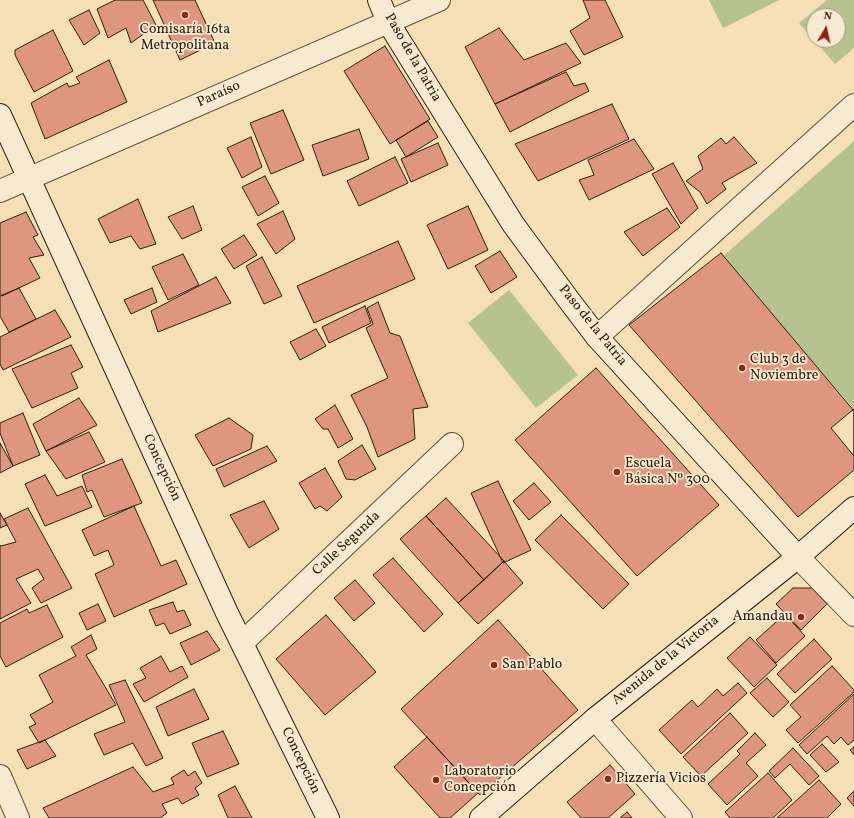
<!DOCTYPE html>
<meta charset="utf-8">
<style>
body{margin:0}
#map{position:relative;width:854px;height:818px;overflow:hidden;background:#f5dfb7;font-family:Vollkorn,serif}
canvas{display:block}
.north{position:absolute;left:806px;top:8px;width:40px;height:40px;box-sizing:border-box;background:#f8ead0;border:1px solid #a79983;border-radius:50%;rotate:9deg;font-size:11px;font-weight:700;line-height:16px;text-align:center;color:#2d200f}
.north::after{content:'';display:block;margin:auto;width:14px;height:18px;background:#8f2418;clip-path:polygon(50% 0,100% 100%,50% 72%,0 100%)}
</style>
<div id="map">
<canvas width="854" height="818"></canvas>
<div class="north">N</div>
</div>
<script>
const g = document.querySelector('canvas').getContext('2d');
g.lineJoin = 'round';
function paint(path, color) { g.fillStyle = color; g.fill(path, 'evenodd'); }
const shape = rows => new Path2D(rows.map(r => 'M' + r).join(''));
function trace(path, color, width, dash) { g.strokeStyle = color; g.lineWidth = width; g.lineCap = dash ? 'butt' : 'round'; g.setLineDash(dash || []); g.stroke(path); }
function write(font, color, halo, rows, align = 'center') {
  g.font = font + ' Vollkorn,serif'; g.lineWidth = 3.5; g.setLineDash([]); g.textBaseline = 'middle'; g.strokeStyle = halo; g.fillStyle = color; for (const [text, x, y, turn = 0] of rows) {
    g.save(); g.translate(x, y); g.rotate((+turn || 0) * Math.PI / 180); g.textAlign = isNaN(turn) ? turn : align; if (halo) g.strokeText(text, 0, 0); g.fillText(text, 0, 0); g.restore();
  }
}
paint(shape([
 [709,0,779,0,723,28],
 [827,0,854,0,854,48,835,64,799,23],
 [814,16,838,16,838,40,814,40],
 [854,141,854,409,721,258],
 [509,290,578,375,536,408,468,323]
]), '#b7c292');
const building = shape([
 [115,0,143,0,156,25,131,43,126,28,108,38,97,9,115,0],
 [153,0,195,0,215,43,180,60,153,0],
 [583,0,605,0,623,37,584,55,570,31,590,18,583,0],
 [89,10,100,33,84,45,69,20,89,10],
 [499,28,524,60,566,43,581,63,495,104,465,47,499,28],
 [53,30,73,71,34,92,15,55,15,50,53,30],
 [385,46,430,119,390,144,344,71,385,46],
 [109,60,127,102,45,139,31,103,67,83,69,87,80,83,76,77,109,60],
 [566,72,574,86,585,83,589,91,510,132,495,104,566,72],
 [612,104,629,139,538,181,515,144,612,104],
 [283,110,304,160,271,174,250,123,283,110],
 [428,121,438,137,406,157,396,140,428,121],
 [359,129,369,159,323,176,312,145,359,129],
 [251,137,262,167,242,178,227,148,251,137],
 [734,137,757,163,722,183,726,189,707,204,700,192,686,181,703,169,698,156,721,138,726,144,734,137],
 [634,139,654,169,589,200,579,180,594,175,588,160,634,139],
 [438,143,448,165,411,182,401,159,438,143],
 [395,157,408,183,359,206,347,181,395,157],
 [673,163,698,208,681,224,652,174,673,163],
 [265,176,279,203,258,216,242,187,265,176],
 [138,199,156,244,140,249,131,236,110,243,98,219,138,199],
 [193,206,202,230,182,239,168,217,193,206],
 [468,206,488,250,448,269,427,225,468,206],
 [667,208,680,227,643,256,624,232,667,208],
 [283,211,295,239,276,254,257,224,283,211],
 [26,212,38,235,33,237,44,255,29,258,40,278,2,296,0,293,0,223,26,212],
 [244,235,257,255,234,269,221,249,244,235],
 [398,241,415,279,314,323,297,286,398,241],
 [500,251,517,277,491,293,475,266,500,251],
 [721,253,854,411,854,470,798,517,629,325,721,253],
 [183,254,199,285,168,300,152,267,183,254],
 [262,257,282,296,264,304,246,266,262,257],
 [216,277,231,303,158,332,151,311,216,277],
 [19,288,36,319,9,332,0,316,0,296,19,288],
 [152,288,157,302,131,314,124,300,152,288],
 [378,302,390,333,400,336,428,407,413,409,415,439,378,457,367,427,351,395,388,378,366,328,373,324,367,308,378,302],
 [365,306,371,323,329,343,322,327,365,306],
 [55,310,71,337,3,370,0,364,0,337,55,310],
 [316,329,326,346,300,360,290,342,316,329],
 [71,345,83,367,71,373,78,388,32,408,12,369,71,345],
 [596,368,719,505,637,576,515,440,596,368],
 [79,398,97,425,46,451,33,424,79,398],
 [335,405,353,439,338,448,328,429,323,429,315,419,335,405],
 [854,409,854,456,831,428,854,409],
 [23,413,40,455,13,466,0,433,0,423,23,413],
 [229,418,253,435,251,449,213,466,195,435,229,418],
 [89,432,105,462,66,479,46,451,89,432],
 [0,443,13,466,0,473,0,443],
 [362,445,376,469,355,480,346,479,338,461,362,445],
 [267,446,277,461,224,487,216,469,267,446],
 [122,459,142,503,104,517,92,490,87,492,82,475,122,459],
 [325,468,342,497,327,511,320,506,315,509,299,483,325,468],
 [45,475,57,496,82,486,92,507,45,526,25,484,45,475],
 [498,481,531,550,503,563,471,493,498,481],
 [534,483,551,502,529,520,513,501,534,483],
 [446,498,504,561,484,580,426,516,446,498],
 [264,501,279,529,249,548,230,515,264,501],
 [134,506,161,566,176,560,187,584,114,617,95,574,114,565,108,550,94,556,82,530,134,506],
 [28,508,72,588,41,603,32,588,44,579,38,569,16,579,31,603,0,619,0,545,1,546,16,542,4,519,28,508],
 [0,513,7,525,0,528,0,513],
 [561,515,629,584,603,609,535,540,561,515],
 [426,516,484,580,458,603,400,539,426,516],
 [393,558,443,614,424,632,373,575,393,558],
 [504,561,523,583,478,624,458,603,504,561],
 [355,580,375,603,354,621,334,598,355,580],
 [793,588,812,588,827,604,801,630,776,604,793,588],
 [173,602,177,612,184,610,191,625,170,634,164,623,156,626,149,610,173,602],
 [98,604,106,621,87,630,79,613,98,604],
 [47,605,63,637,6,667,0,656,0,623,27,609,29,613,47,605],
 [785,614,805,636,776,663,756,640,785,614],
 [326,615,376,672,325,715,276,659,326,615],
 [498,620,578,710,480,795,401,709,498,620],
 [207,631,220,650,191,665,180,643,207,631],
 [91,635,97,649,86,655,116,705,39,743,29,727,36,724,30,715,53,702,39,675,76,656,71,647,91,635],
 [750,637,777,665,754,687,727,658,750,637],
 [814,639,832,659,795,693,777,674,814,639],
 [161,656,170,672,182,666,188,677,144,702,133,684,146,678,140,668,161,656],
 [832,666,854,690,854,692,798,743,786,730,801,717,790,705,832,666],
 [767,678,789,702,773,717,750,693,767,678],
 [125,680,163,758,146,766,133,743,104,755,94,734,125,722,109,685,125,680],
 [738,683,747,693,681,754,659,730,692,700,698,707,717,689,723,696,738,683],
 [194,689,209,719,168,736,156,707,194,689],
 [854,694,854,740,848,745,841,737,834,744,827,736,807,754,799,745,854,694],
 [730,713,748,733,701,776,683,757,730,713],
 [223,731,239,764,207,777,192,743,223,731],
 [755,733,766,745,746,763,758,776,727,805,708,784,740,754,737,751,755,733],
 [427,737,478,793,450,818,440,818,394,767,427,737],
 [45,740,56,756,27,769,17,750,45,740],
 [822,744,839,762,826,772,810,755,822,744],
 [854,747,854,755,850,750,854,747],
 [793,748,819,776,809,785,790,764,775,778,769,771,793,748],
 [610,765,635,794,608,818,581,818,567,802,610,765],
 [133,767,153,792,174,784,171,778,184,770,188,776,195,771,202,783,195,788,199,795,182,804,178,798,162,804,167,813,160,818,49,818,43,808,133,767],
 [768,773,792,800,773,818,730,818,725,812,768,773],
 [819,780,841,804,827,818,777,818,819,780],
 [235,786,252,818,228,818,218,795,235,786],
 [854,791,854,806,847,798,854,791],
 [627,812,632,818,620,818,627,812]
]);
paint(building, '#de9680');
trace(building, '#2d200f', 1);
const street = shape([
 [0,191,439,0],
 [597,337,854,105],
 [798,557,854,615],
 [242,643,452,444],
 [595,719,681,818],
 [0,776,18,818]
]);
const secondary = shape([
 [379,0,388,22,513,224,568,299,597,337,798,557],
 [0,115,227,613,328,818],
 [481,818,595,719,798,557,854,508]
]);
trace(street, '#5f5039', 24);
trace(secondary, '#2d200f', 24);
trace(street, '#f8ead0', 22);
trace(secondary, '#f8ead0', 22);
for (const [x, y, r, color] of [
 [185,15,4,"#8f2418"],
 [742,368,4,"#8f2418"],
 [617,472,4,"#8f2418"],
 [801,617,4,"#8f2418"],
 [494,665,4,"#8f2418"],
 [608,779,4,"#8f2418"],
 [436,780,4,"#8f2418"]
]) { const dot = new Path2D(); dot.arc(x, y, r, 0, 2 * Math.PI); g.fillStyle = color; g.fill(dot); trace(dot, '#f8ead0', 1.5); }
write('14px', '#2d200f', '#f8ead0', [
 ["Comisaría 16ta",185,30,"center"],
 ["Metropolitana",185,46,"center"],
 ["Club 3 de",750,360],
 ["Noviembre",750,376],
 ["Escuela",625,464],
 ["Básica Nº 300",625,480],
 ["Amandau",793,617,"right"],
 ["San Pablo",502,665],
 ["Laboratorio",444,772],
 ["Concepción",444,788],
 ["Pizzería Vicios",616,779]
], 'left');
write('14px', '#2d200f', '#f8ead0', [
 ["Paso de la Patria",412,58,60],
 ["Paraíso",219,95,-24],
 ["Paso de la Patria",592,326,51],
 ["Concepción",161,468,65],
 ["Calle Segunda",347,544,-43],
 ["Avenida de la Victoria",666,661,-39],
 ["Concepción",300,761,64]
]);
</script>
